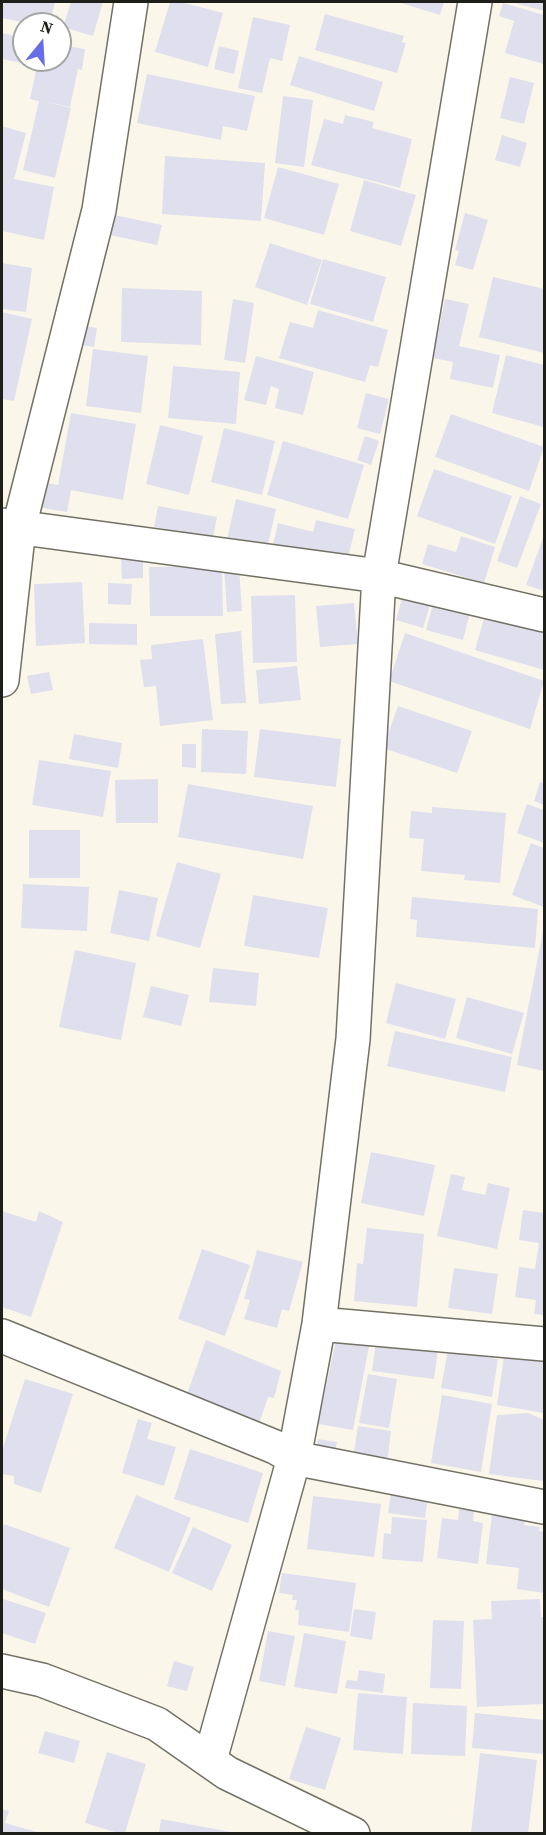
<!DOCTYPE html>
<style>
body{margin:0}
#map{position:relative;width:546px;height:1835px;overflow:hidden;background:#faf7ea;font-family:"Source Serif 4",serif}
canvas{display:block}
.frame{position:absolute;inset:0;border:3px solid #1f1f1a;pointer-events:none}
.north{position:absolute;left:12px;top:12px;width:60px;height:60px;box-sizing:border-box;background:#fff;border:2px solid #a5a5a3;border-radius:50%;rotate:18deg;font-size:16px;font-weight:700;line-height:24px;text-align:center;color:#1f1f1a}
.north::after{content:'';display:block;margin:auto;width:21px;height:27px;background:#686ce5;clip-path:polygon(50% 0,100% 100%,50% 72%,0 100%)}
</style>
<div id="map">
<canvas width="546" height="1835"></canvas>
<div class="frame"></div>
<div class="north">N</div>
</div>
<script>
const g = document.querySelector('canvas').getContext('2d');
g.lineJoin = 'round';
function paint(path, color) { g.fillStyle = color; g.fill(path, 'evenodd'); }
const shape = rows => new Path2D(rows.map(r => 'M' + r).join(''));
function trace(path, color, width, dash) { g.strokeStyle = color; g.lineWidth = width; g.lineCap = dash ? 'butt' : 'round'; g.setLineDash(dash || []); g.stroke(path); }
paint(shape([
 [2,2,55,2,50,24,31,24,2,18],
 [71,2,103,2,93,36,63,27],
 [170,2,181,2,223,13,208,67,155,52],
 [398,2,444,2,440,15],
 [511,2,544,2,544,11],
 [503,3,544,15,544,64,505,53,514,21,499,16],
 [325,14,404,36,402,42,406,43,397,73,315,50],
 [253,17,290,25,282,61,270,58,262,93,238,88],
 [2,33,24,38,24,60,60,60,60,45,85,49,82,70,78,69,70,107,43,101,71,108,55,178,23,170,39,101,30,99,37,66,2,59],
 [219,46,239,51,234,74,214,69],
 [299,56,383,82,374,111,290,85],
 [147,74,255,96,247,131,223,126,221,140,137,123],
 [510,77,534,83,524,124,500,118],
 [283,96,313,100,304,167,275,163],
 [345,115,374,122,372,128,412,139,400,188,311,165,324,119,343,124],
 [2,126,26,133,14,179,54,187,44,240,2,231,2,176,8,177,2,176],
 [502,135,527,143,520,167,495,160],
 [165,156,265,163,261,221,162,214],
 [278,167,339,184,324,235,264,218],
 [364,180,416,195,401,246,350,231],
 [465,213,488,220,473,270,455,265,459,251,455,250],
 [114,215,162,225,157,245,110,235],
 [270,243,322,260,307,305,255,287],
 [323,259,386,277,373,322,310,304],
 [2,263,32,268,26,312,2,309],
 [493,277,544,289,544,353,479,337],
 [122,288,202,291,201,345,121,342],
 [233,299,254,303,245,363,224,360],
 [445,299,469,304,459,346,500,355,493,388,450,379,453,362,433,358],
 [318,310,388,330,378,367,370,365,365,382,279,358,290,322,313,328],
 [2,312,32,319,14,401,2,399],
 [78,325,97,328,94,347,75,344],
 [93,349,148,356,141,413,86,406],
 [506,355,544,365,544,427,492,413],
 [256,356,314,372,303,415,275,408,279,389,271,386,266,405,244,400],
 [173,366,240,372,236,424,168,418],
 [366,393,389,399,380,434,357,428],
 [71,413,136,424,123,500,71,490,67,512,37,507,41,482,58,485],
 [451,414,544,447,529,491,435,457],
 [160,425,203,436,189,495,146,484],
 [224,428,275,441,262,495,211,482],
 [365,436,379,441,371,465,357,460],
 [283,441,364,465,348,519,267,495],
 [434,469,512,496,495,544,417,516],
 [520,496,541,504,517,568,497,561],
 [236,499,276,509,267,549,227,540],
 [158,506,217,517,213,537,154,527],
 [316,520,355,529,347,562,273,545,278,523,313,532],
 [544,535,544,591,526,585],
 [461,536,495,547,484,583,422,564,428,544,456,552],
 [143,556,143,578,122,579,121,557],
 [222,566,223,616,150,616,149,567],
 [239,567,242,611,227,612,224,568],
 [82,582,85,643,36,646,34,584],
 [108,583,132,584,131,605,108,604],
 [403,594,431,602,423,628,396,620],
 [295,595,297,662,253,663,251,596],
 [435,596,472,605,463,640,426,630],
 [354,603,358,644,320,647,316,606],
 [487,608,544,625,544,670,475,650],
 [89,623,137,624,137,645,89,644],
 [241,631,246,703,221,704,215,634],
 [405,633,544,681,530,729,389,681],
 [203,639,213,720,160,726,156,686,144,687,140,660,152,659,151,645],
 [297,666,301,700,259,704,256,670],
 [49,672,53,690,31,694,27,676],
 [398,706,472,731,457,773,383,748],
 [202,729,248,731,246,774,201,772],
 [260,729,341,739,336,787,254,777],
 [74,734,122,743,118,768,69,759],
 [182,744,196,744,196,768,182,767],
 [39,760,111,771,103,817,32,805],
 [158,779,158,823,116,823,115,780],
 [540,782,544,783,544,805,534,801],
 [188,784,313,806,303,859,178,837],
 [527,804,544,810,544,843,517,833],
 [432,807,506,813,500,883,464,880,465,875,421,871,424,839,409,838,411,811,432,813],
 [29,830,80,830,80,878,29,878],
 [531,843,544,848,544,907,512,895],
 [177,862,221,874,200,948,156,936],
 [23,884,89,887,87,931,21,928],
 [119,890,158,898,149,941,110,933],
 [253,895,328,908,319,958,244,946],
 [412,897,538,909,535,948,416,937,417,920,410,919],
 [543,931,544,931,544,1071,517,1065],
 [75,950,136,963,121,1040,59,1027],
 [213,968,259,973,256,1006,209,1002],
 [396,983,456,999,445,1039,386,1023],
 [151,986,189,995,181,1026,143,1017],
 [467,997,524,1013,512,1054,456,1038],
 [395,1031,512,1057,505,1092,387,1066],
 [371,1152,435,1165,424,1216,361,1203],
 [451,1174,465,1177,462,1190,485,1195,488,1183,510,1188,497,1249,437,1236],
 [523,1210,544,1213,544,1315,534,1314,536,1300,515,1297,519,1267,535,1269,539,1243,519,1240],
 [2,1211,36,1222,39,1211,63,1222,31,1317,2,1307],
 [367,1228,424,1234,417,1307,354,1301,357,1263,363,1264],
 [202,1249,250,1265,225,1336,178,1319],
 [257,1250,303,1262,289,1311,282,1309,277,1328,244,1319,250,1300,244,1299],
 [454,1268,498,1274,492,1314,448,1308],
 [337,1335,370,1341,353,1430,318,1424],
 [377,1335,439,1343,434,1379,372,1371],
 [206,1340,281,1371,274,1398,268,1397,259,1424,187,1394],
 [448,1350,498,1359,492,1397,441,1388],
 [504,1356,544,1362,544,1413,497,1405],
 [368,1374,397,1379,389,1428,359,1423],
 [25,1379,73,1394,41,1493,14,1484,14,1476,2,1474,2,1451],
 [442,1395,492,1404,481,1472,431,1463],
 [528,1413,544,1420,543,1481,489,1474,497,1415],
 [138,1419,152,1423,147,1439,176,1447,164,1486,122,1473],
 [358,1426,391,1431,387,1464,353,1459],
 [318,1439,337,1442,334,1459,315,1455],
 [190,1449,263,1473,248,1523,174,1499],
 [391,1493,428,1498,425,1518,388,1513],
 [136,1495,191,1518,169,1572,114,1548],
 [313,1496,381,1504,374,1557,307,1549],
 [459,1509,474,1511,473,1521,483,1523,478,1564,437,1558,442,1518,458,1520],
 [492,1514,526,1518,524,1525,540,1527,539,1531,544,1532,544,1593,517,1589,519,1568,486,1564],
 [392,1517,427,1520,423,1562,382,1559,384,1533,391,1534],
 [4,1524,70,1548,49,1607,2,1589,2,1529],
 [193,1527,232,1545,212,1591,172,1573],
 [282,1573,356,1583,349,1632,298,1625,299,1610,295,1610,297,1600,292,1600,293,1595,279,1593],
 [3,1599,46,1613,35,1644,2,1633],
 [540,1599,541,1617,544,1617,544,1704,477,1707,473,1620,492,1619,491,1601],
 [354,1609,376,1612,372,1640,350,1636],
 [433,1620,464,1621,461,1689,430,1688],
 [268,1631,295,1636,285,1686,259,1681],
 [304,1633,346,1641,337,1694,294,1687],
 [174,1661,194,1667,187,1691,167,1686],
 [359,1670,385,1674,383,1693,345,1688,347,1680,357,1681],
 [358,1693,407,1697,403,1754,353,1750],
 [413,1703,467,1706,465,1756,411,1754],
 [475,1713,544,1720,544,1754,472,1748],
 [306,1727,341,1738,325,1790,289,1779],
 [45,1731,80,1741,74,1763,38,1753],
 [107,1752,146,1764,125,1833,118,1833,85,1823],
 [480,1753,537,1760,528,1833,471,1833],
 [2,1809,9,1811,5,1823,41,1833,2,1833],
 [161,1819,231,1832,230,1833,159,1833]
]), '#e0dfed');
const street = shape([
 [2,525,379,576,544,615],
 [2,680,19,527,99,210,131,2],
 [319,1324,544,1344],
 [2,1336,275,1447,294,1458,544,1507],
 [2,1671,42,1680,157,1724,227,1773,353,1834],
 [210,1760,294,1458,319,1324,353,1039,379,576,475,2]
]);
trace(street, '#737165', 36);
trace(street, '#fff', 33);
</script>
